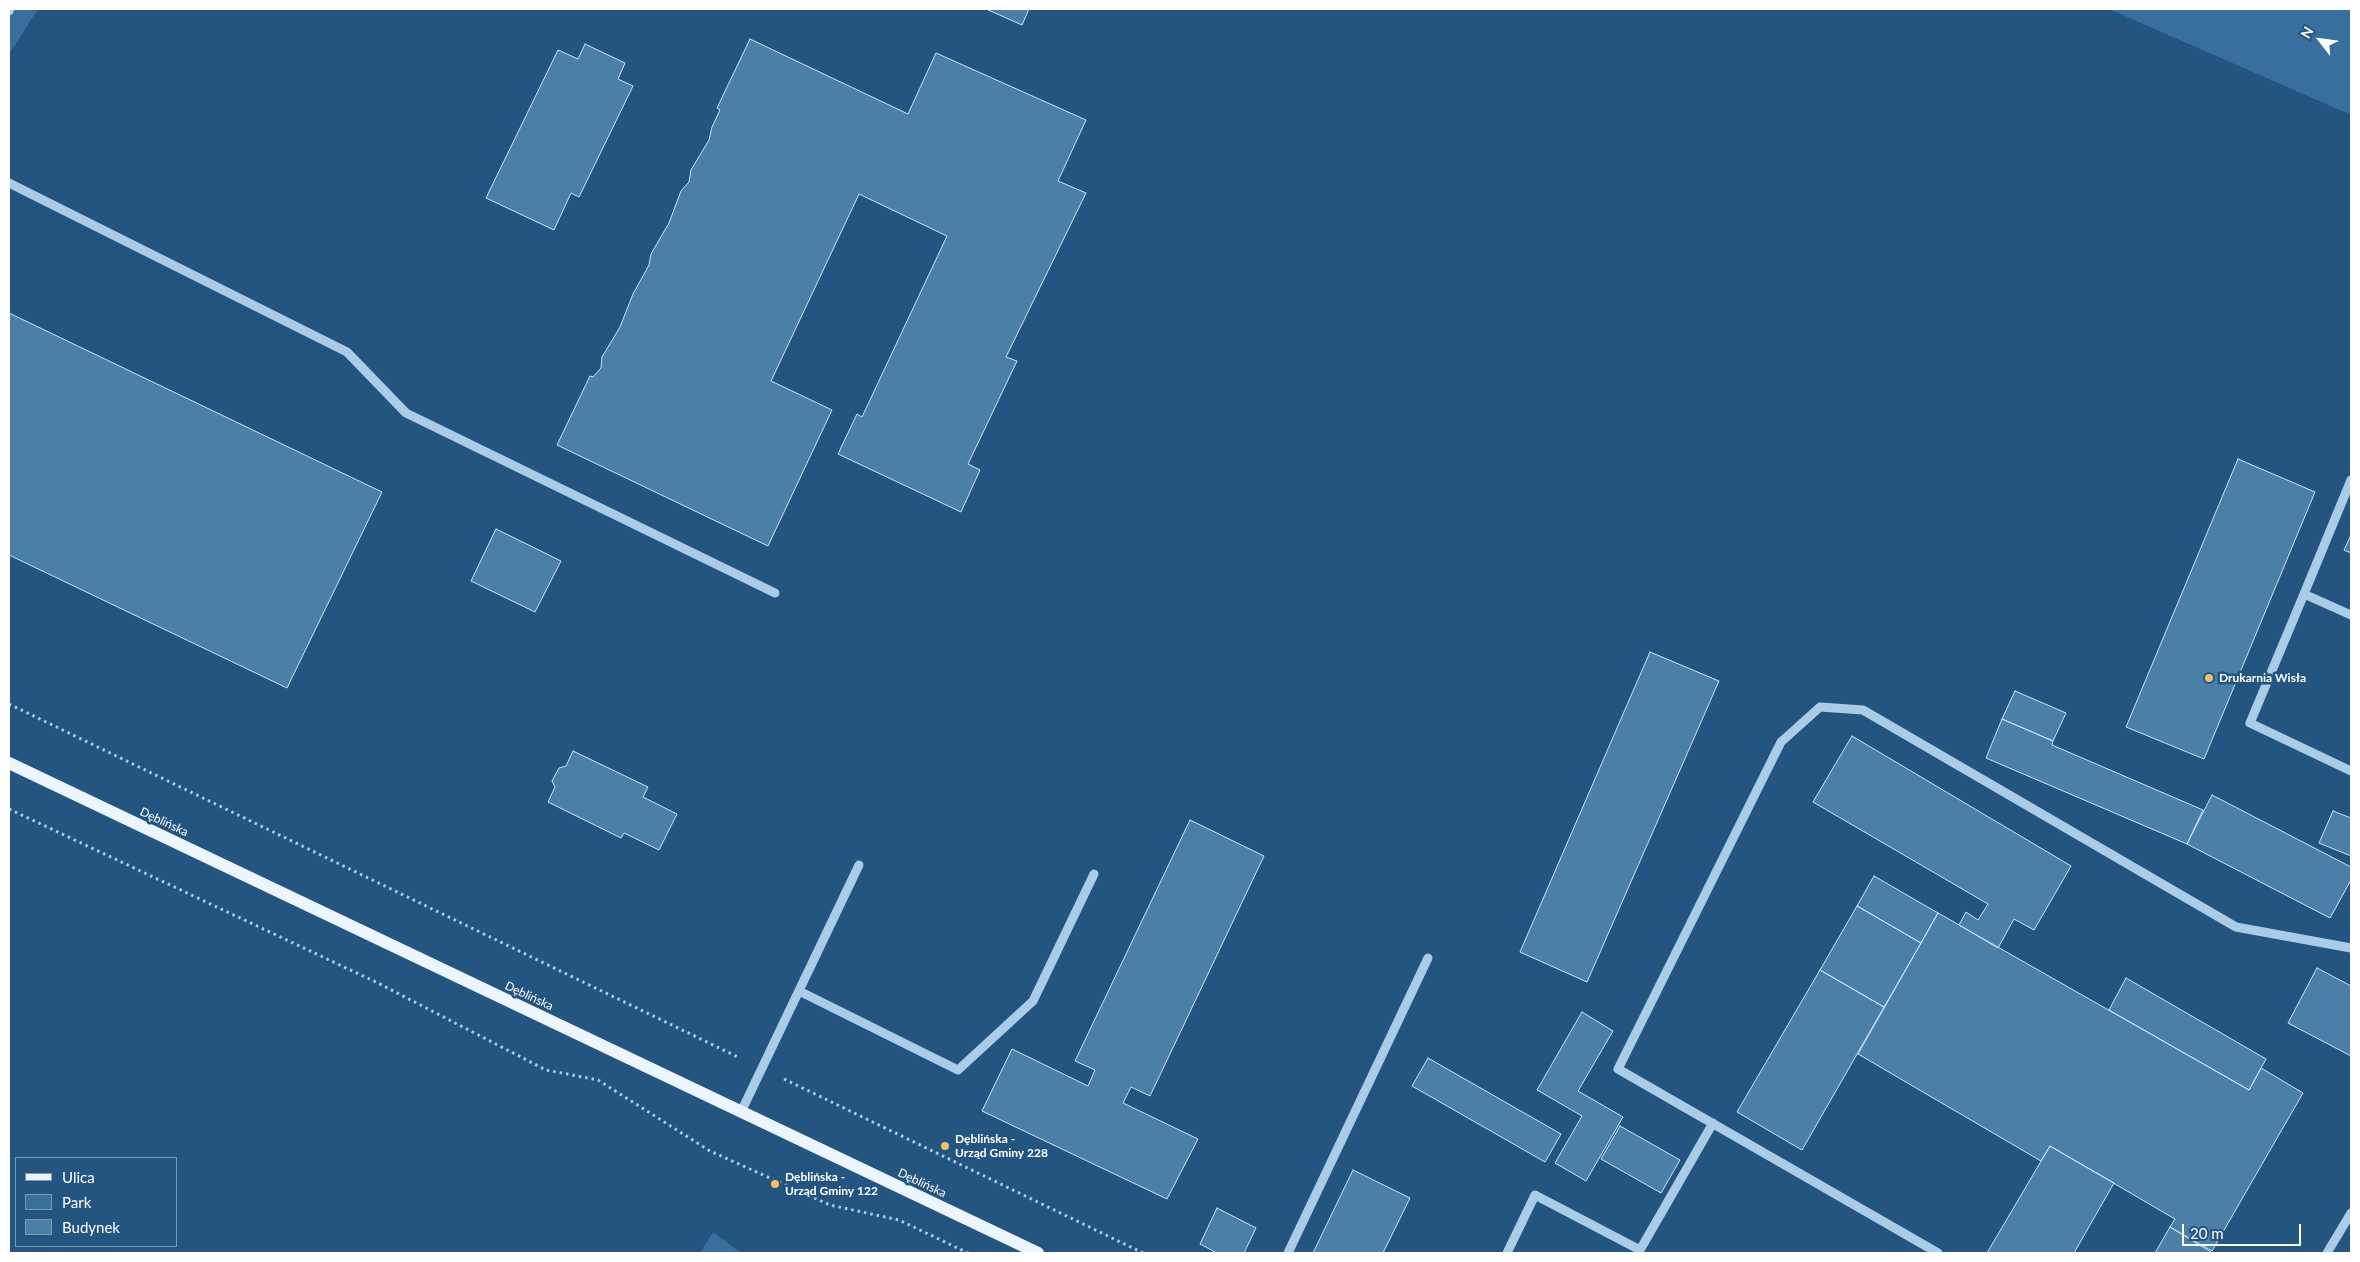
<!DOCTYPE html>
<meta charset="utf-8">
<style>
body{margin:0}
#map{position:relative;width:2360px;height:1262px;overflow:hidden;background:#245580;font-family:Lato,sans-serif}
canvas{display:block}
.frame{position:absolute;inset:0;border:10px solid #fff;pointer-events:none}
.legend{position:absolute;left:15px;top:1157px;width:162px;height:90px;box-sizing:border-box;background:#245580;border:1px solid #7c99b3;margin:0;padding:6px 9px;list-style:none;font-size:15px;color:#fff}
.legend li{display:flex;align-items:center;gap:10px;height:25px}
.legend b{width:25px;border:1px solid #7c99b3}
.north{position:absolute;left:2295px;top:15px;width:50px;height:50px;-webkit-text-stroke:4px #245580;paint-order:stroke;rotate:300deg;font-size:14px;font-weight:700;line-height:20px;text-align:center;color:#fff}
.north::after{content:'';display:block;margin:auto;width:18px;height:22px;background:#fff;clip-path:polygon(50% 0,100% 100%,50% 72%,0 100%)}
.scale{position:absolute;left:2182px;top:1224px;width:119px;height:22px;box-sizing:border-box;border:2px solid #fff;border-top:0;padding-left:6px;font-size:15px;line-height:18px;white-space:nowrap;color:#fff;-webkit-text-stroke:4px #245580;paint-order:stroke}
</style>
<div id="map">
<canvas width="2360" height="1262"></canvas>
<div class="frame"></div>
<ul class="legend">
<li><b style="height:6px;background:#ecf4fd"></b>Ulica</li>
<li><b style="height:14px;background:#396f9d"></b>Park</li>
<li><b style="height:14px;background:#4c7fa8"></b>Budynek</li>
</ul>
<div class="north">N</div>
<div class="scale">20 m</div>
</div>
<script>
const g = document.querySelector('canvas').getContext('2d');
g.lineJoin = 'round';
function paint(path, color) { g.fillStyle = color; g.fill(path, 'evenodd'); }
const shape = rows => new Path2D(rows.map(r => 'M' + r).join(''));
function trace(path, color, width, dash) { g.strokeStyle = color; g.lineWidth = width; g.lineCap = dash ? 'butt' : 'round'; g.setLineDash(dash || []); g.stroke(path); }
function write(font, color, halo, rows, align = 'center') {
  g.font = font + ' Lato,sans-serif'; g.lineWidth = 5; g.setLineDash([]); g.textBaseline = 'middle'; g.strokeStyle = halo; g.fillStyle = color; for (const [text, x, y, turn = 0] of rows) {
    g.save(); g.translate(x, y); g.rotate((+turn || 0) * Math.PI / 180); g.textAlign = isNaN(turn) ? turn : align; if (halo) g.strokeText(text, 0, 0); g.fillText(text, 0, 0); g.restore();
  }
}
paint(shape([
 [9,9,38,9,9,54],
 [2109,9,2351,9,2351,115],
 [713,1232,741,1253,700,1253]
]), '#396f9d');
const building = shape([
 [986,9,1029,9,1022,25,986,9],
 [750,39,908,114,936,53,1086,120,1058,181,1086,193,1006,357,1017,361,968,464,980,470,961,512,838,454,857,414,862,417,947,236,859,194,771,381,832,410,768,546,557,445,590,376,593,377,601,368,602,357,620,327,633,294,649,265,651,254,669,223,681,191,689,182,691,170,709,140,712,127,720,110,717,108,750,39],
 [585,44,625,63,618,79,633,86,579,197,571,193,554,230,486,198,558,50,578,59,585,44],
 [9,313,382,492,287,688,9,555,9,313],
 [2238,459,2315,492,2204,759,2126,727,2238,459],
 [496,529,561,561,535,612,471,581,496,529],
 [2351,535,2351,553,2344,550,2351,535],
 [1650,652,1719,681,1587,982,1520,952,1650,652],
 [2015,691,2066,713,2053,741,2002,719,2015,691],
 [2002,719,2053,741,2052,745,2203,810,2187,844,1986,758,2002,719],
 [1852,736,2071,866,2034,930,2014,919,1998,948,1959,925,1966,912,1978,920,1988,904,1813,802,1852,736],
 [573,751,648,787,643,797,677,814,659,850,624,833,621,838,548,802,555,787,552,781,559,768,566,766,573,751],
 [2212,795,2351,867,2351,880,2330,918,2187,844,2212,795],
 [2333,811,2351,818,2351,856,2319,843,2333,811],
 [1190,820,1264,856,1150,1096,1131,1087,1123,1103,1198,1139,1167,1199,982,1111,1012,1049,1088,1086,1095,1070,1075,1061,1190,820],
 [1874,876,1938,913,1921,943,1857,906,1874,876],
 [1857,906,1921,943,1884,1007,1820,970,1857,906],
 [1938,913,2249,1090,2261,1068,2303,1093,2212,1251,2170,1227,2175,1219,2050,1146,2041,1161,1858,1054,1938,913],
 [2317,968,2351,986,2351,1056,2288,1023,2317,968],
 [1820,970,1884,1007,1802,1150,1737,1112,1820,970],
 [2126,978,2266,1059,2249,1090,2109,1010,2126,978],
 [1582,1012,1613,1031,1578,1091,1623,1117,1586,1181,1555,1163,1582,1116,1537,1090,1582,1012],
 [1428,1058,1561,1134,1545,1162,1412,1086,1428,1058],
 [1620,1126,1680,1160,1661,1193,1601,1159,1620,1126],
 [2050,1146,2114,1183,2074,1253,1987,1253,2050,1146],
 [1353,1170,1410,1198,1383,1253,1313,1253,1353,1170],
 [1217,1208,1256,1228,1244,1253,1217,1253,1200,1244,1217,1208],
 [2170,1227,2211,1252,2210,1253,2155,1253,2170,1227]
]);
paint(building, '#4c7fa8');
trace(building, '#cee4f5', 1);
trace(shape([
 [9,704,740,1058],
 [9,809,378,983,546,1070,598,1080,710,1151,830,1205,899,1220,968,1253],
 [784,1079,1143,1253]
]), '#abcce6', 3, [2.5, 4]);
trace(shape([
 [9,11,10,9],
 [9,183,347,352,406,413,775,593],
 [2304,594,2351,480],
 [2351,615,2304,594,2250,723,2351,771],
 [799,991,958,1070,1033,1001,1094,874],
 [741,1112,859,865],
 [1288,1253,1428,958],
 [1507,1253,1535,1195,1640,1250,1713,1123],
 [1938,1253,1618,1069,1781,742,1820,707,1863,710,2236,927,2351,948],
 [2327,1253,2351,1213]
]), '#abcce6', 9);
trace(shape([
 [9,763,1038,1253]
]), '#ecf4fd', 12);
for (const [x, y, r, color] of [
 [2209,678,5,"#f1be6e"],
 [945,1146,5,"#f1be6e"],
 [775,1184,5,"#f1be6e"]
]) { const dot = new Path2D(); dot.arc(x, y, r, 0, 2 * Math.PI); g.fillStyle = color; g.fill(dot); trace(dot, '#245580', 2); }
write('bold 12px', '#fff', '#245580', [
 ["Drukarnia Wisła",2219,678],
 ["Dęblińska -",955,1139],
 ["Urząd Gminy 228",955,1153],
 ["Dęblińska -",785,1177],
 ["Urząd Gminy 122",785,1191]
], 'left');
write('12px', '#fff', '#245580', [
 ["Dęblińska",164,822,25],
 ["Dęblińska",529,996,25],
 ["Dęblińska",922,1183,25]
]);
</script>
